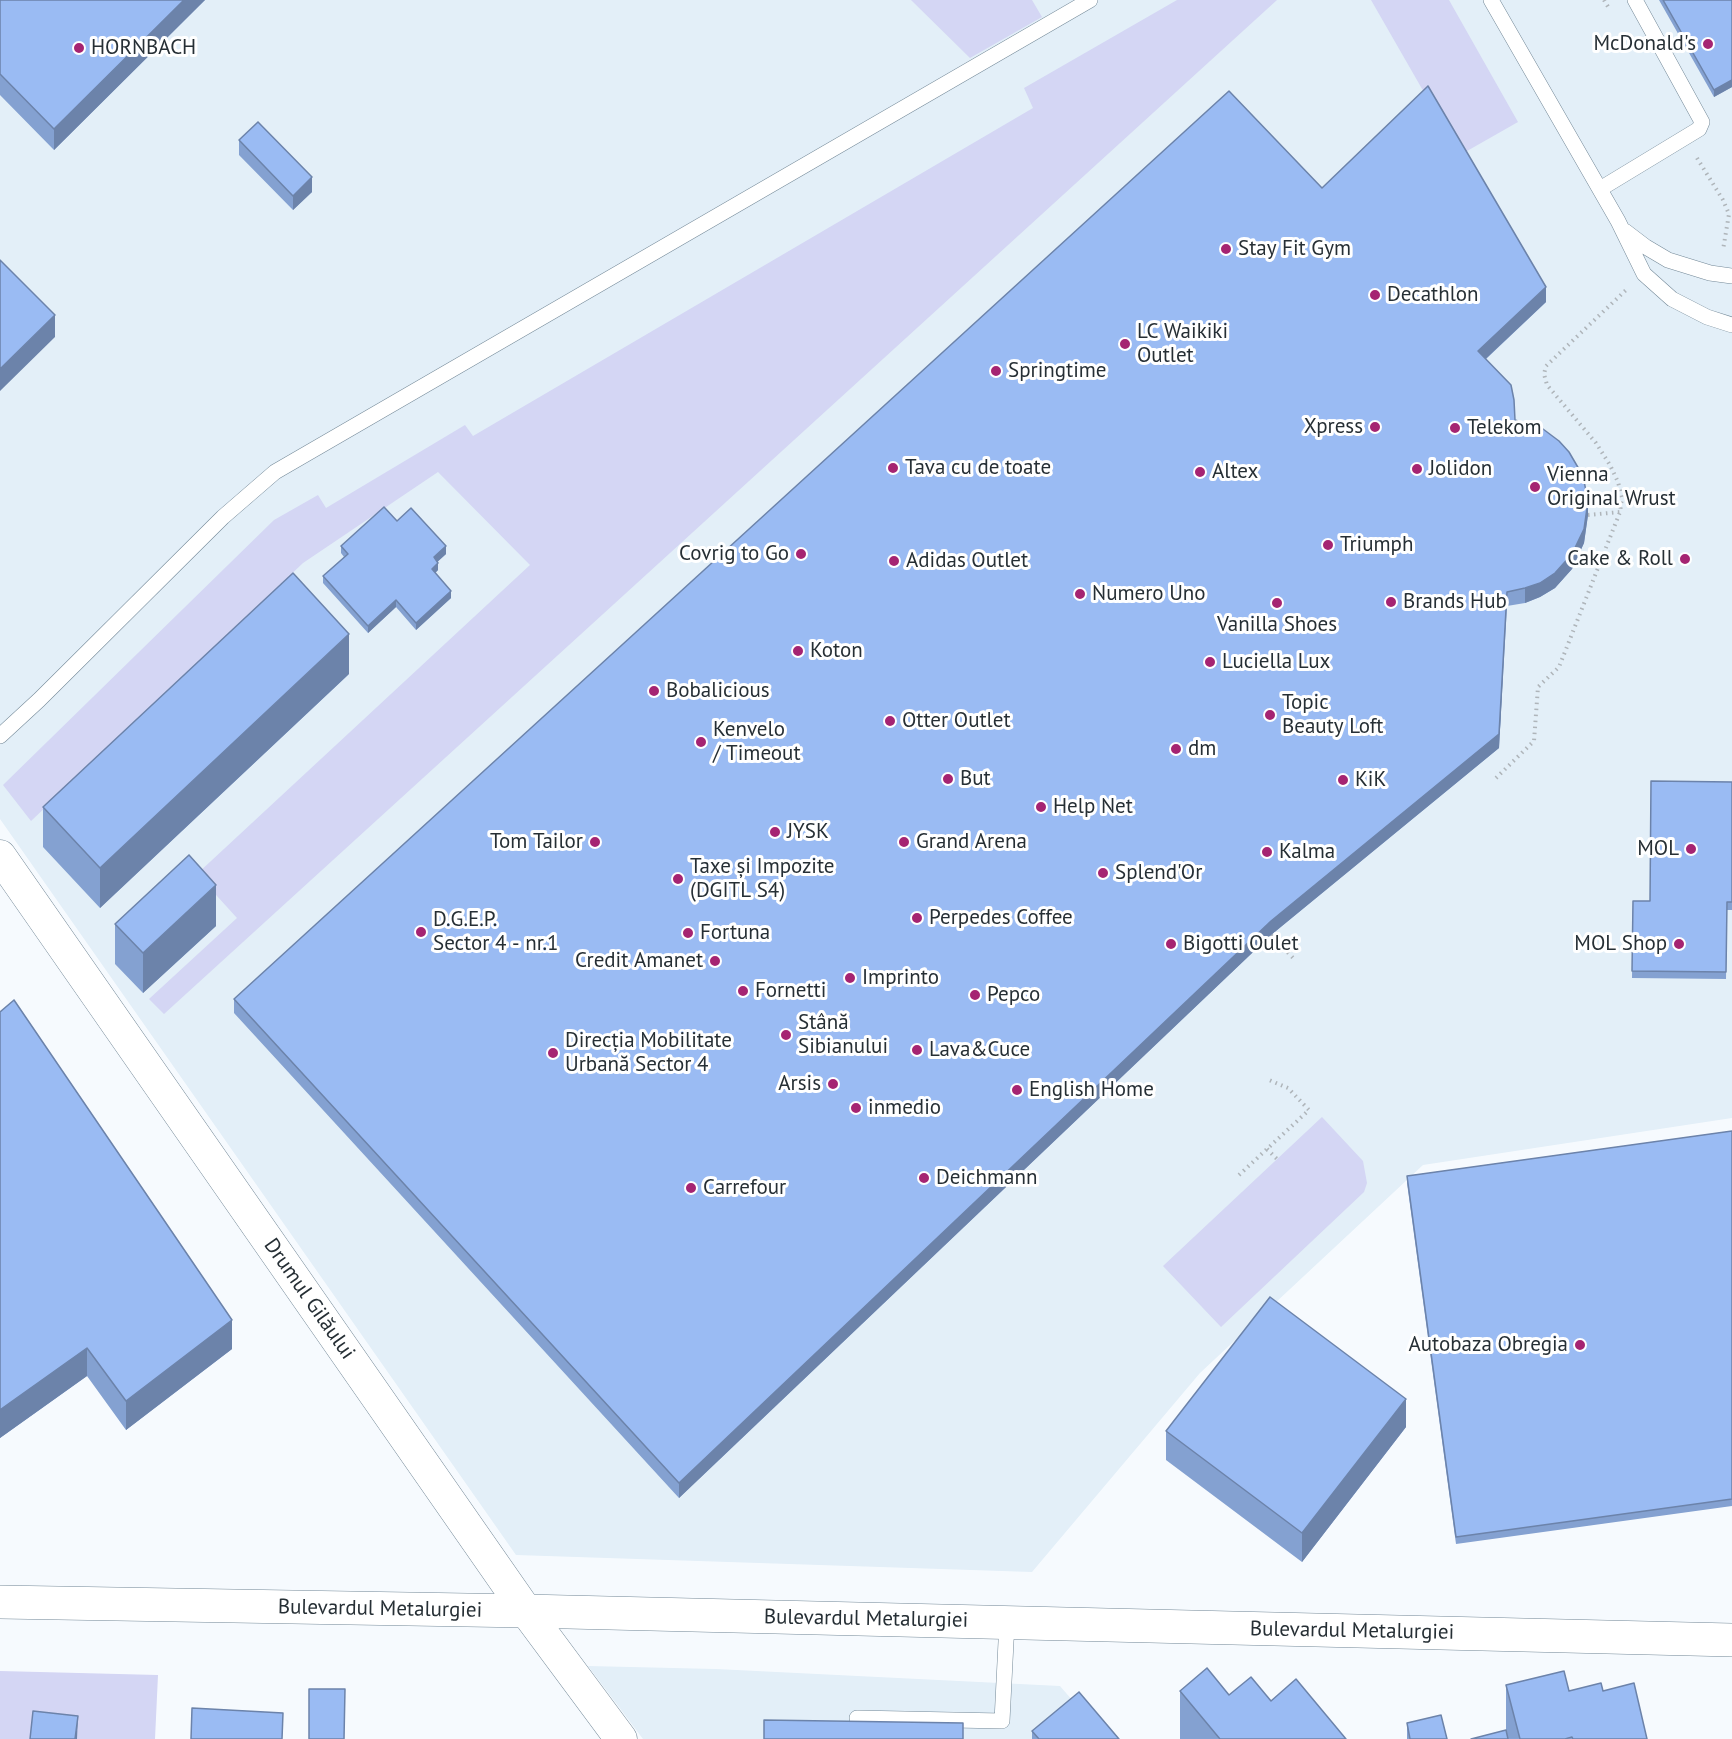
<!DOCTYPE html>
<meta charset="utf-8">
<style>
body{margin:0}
canvas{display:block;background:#f6fafe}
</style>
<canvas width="1732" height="1739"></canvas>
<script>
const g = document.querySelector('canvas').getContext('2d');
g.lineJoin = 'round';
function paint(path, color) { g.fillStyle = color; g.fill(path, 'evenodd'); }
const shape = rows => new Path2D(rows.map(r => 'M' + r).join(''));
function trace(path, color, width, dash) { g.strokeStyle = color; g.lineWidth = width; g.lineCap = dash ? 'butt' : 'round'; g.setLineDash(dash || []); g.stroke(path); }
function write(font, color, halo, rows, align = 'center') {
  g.font = font + ' "PT Sans",sans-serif'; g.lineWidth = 6; g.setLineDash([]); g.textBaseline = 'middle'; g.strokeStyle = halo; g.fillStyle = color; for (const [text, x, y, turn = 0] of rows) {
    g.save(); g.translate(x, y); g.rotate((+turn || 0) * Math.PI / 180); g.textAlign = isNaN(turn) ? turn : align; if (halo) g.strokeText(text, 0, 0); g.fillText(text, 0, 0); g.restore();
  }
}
paint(shape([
 [0,0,1732,0,1732,1118,1423,1165,1200,1373,1032,1572,516,1555,0,819],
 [588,1666,716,1669,1060,1686,1106,1739,643,1739]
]), '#e3eff8');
paint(shape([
 [911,0,1032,0,1042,17,970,58],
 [1177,0,1277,0,164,1014,149,999,237,918,197,874,530,565,438,472,303,563,31,821,3,785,274,520,318,495,326,508,465,425,473,436,1033,108,1024,88],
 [1371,0,1449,0,1518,122,1460,155],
 [1322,1117,1363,1161,1367,1183,1364,1192,1221,1327,1163,1266],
 [0,1671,158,1675,155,1739,0,1739]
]), '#d4d6f4');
const service = shape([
 [1491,0,1618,221,1644,274,1672,299,1707,317,1732,325],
 [1600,189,1699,129,1702,122,1635,0],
 [1625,231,1646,247,1668,260,1710,273,1732,276],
 [0,736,39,700,223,517,275,472,1090,0],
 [857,1718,1002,1721,1007,1622]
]);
const minor = shape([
 [0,856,526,1611,621,1739]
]);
const secondary = shape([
 [0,1602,526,1611,1732,1640]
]);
trace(service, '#748998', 16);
trace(minor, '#748998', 33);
trace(secondary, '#748998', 34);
trace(shape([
 [1604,0,1610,10],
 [1697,158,1723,200,1729,214,1723,250],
 [1588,515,1620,512],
 [1496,778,1534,741,1538,687,1559,667,1620,512,1622,498,1618,482,1610,465,1596,443,1547,385,1544,374,1546,366,1626,290],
 [1271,935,1295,960],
 [1267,1149,1277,1159],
 [1239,1175,1309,1110,1288,1088,1269,1080]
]), '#afb5ba', 4, [1.5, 4.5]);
trace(service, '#fff', 15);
trace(minor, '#fff', 32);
trace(secondary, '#fff', 33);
paint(shape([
 [0,0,205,0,54,150,0,95],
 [1659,0,1732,0,1732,87,1714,97],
 [239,140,312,192,293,210,239,155],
 [1322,188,1546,302,1486,359,1515,420,1588,515,1584,543,1572,569,1555,588,1540,597,1525,603,1507,606,1499,748,1271,935,679,1498,234,1013,234,999],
 [397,521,446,554,437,562,438,570,435,573,451,598,416,630,396,607,368,633,323,583,323,576,344,557,341,553,341,546],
 [349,674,100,908,43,847,43,807],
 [1732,782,1732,910,1727,910,1726,979,1632,978,1633,901,1650,901],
 [115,924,216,926,143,993,115,964],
 [0,1012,232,1349,126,1430,87,1376,0,1438],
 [1732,1131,1732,1506,1456,1544,1407,1183,1407,1176],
 [1406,1427,1302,1562,1166,1460,1166,1431],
 [1506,1685,1569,1691,1603,1691,1647,1739,1471,1739,1506,1730],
 [1180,1691,1229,1695,1271,1701,1346,1739,1180,1739],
 [1407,1723,1447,1739,1407,1739],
 [1032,1731,1119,1739,1032,1739]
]), '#84a1d1');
paint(shape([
 [184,0,205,0,54,150,54,129],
 [1732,80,1732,87,1714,97,1714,90],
 [312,177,312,192,293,210,293,196],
 [1546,287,1546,302,1478,366,1478,351],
 [55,315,55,337,0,391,0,369],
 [1588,501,1588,515,1584,543,1572,569,1555,588,1540,597,1525,603,1525,588],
 [446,546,446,554,434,565,434,557],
 [438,563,438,570,432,576,432,569],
 [451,591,451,598,416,630,416,623],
 [1507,592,1499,748,1271,935,679,1498,679,1483],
 [396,600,396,607,368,633,368,626],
 [349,634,349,674,100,908,100,868],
 [216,885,216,926,143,993,143,953],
 [232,1320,232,1349,126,1430,126,1401],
 [87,1348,87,1376,0,1438,0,1410],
 [1406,1399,1406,1427,1302,1562,1302,1533],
 [78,1716,77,1739,75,1739]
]), '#6c83aa');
const building = shape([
 [0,0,184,0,54,129,0,74,0,0],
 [1663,0,1732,0,1732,80,1714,90,1663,0],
 [1428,86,1546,287,1478,351,1511,385,1514,400,1515,420,1543,429,1559,441,1569,452,1583,476,1588,501,1584,529,1572,554,1555,573,1540,583,1525,588,1507,592,1499,734,1271,921,679,1483,234,999,1229,91,1322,188,1428,86],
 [258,122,312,177,293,196,239,140,258,122],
 [0,260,55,315,0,369,0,260],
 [384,507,397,521,411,508,446,546,434,557,438,563,432,569,451,591,416,623,396,600,368,626,323,576,348,554,341,546,384,507],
 [293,573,349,634,100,868,43,807,293,573],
 [1651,781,1732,782,1732,902,1727,902,1726,972,1632,971,1633,901,1650,901,1651,781],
 [189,855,216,885,143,953,115,924,189,855],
 [14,1000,232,1320,126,1401,87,1348,0,1410,0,1012,14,1000],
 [1732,1131,1732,1499,1456,1537,1407,1176,1732,1131],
 [1270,1297,1406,1399,1302,1533,1166,1431,1270,1297],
 [1207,1668,1229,1695,1251,1677,1271,1701,1296,1679,1346,1739,1220,1739,1180,1691,1207,1668],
 [1564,1671,1569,1691,1601,1683,1603,1691,1634,1683,1647,1739,1573,1739,1572,1737,1565,1739,1520,1739,1506,1685,1564,1671],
 [309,1689,345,1689,344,1739,309,1739,309,1689],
 [1079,1692,1119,1739,1039,1739,1032,1731,1079,1692],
 [192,1708,283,1713,282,1739,191,1739,192,1708],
 [33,1711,78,1716,75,1739,30,1739,33,1711],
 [1441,1715,1447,1739,1410,1739,1407,1723,1441,1715],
 [764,1720,963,1723,963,1739,764,1739,764,1720],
 [1506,1730,1508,1739,1471,1739,1506,1730]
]);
paint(building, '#9abbf3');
trace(building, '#6c83aa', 1.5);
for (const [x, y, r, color] of [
 [1708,44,6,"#a52472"],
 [79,48,6,"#a52472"],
 [1226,249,6,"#a52472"],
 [1375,295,6,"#a52472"],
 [1125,344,6,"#a52472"],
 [996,371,6,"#a52472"],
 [1375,427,6,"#a52472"],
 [1455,428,6,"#a52472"],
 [893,468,6,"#a52472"],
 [1417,469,6,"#a52472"],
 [1200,472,6,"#a52472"],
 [1535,487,6,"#a52472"],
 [1328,545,6,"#a52472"],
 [801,554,6,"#a52472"],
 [1685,559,6,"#a52472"],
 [894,561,6,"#a52472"],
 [1080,594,6,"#a52472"],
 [1391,602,6,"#a52472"],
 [1277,603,6,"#a52472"],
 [798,651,6,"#a52472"],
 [1210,662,6,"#a52472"],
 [654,691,6,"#a52472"],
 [1270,715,6,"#a52472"],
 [890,721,6,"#a52472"],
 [701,742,6,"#a52472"],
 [1176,749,6,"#a52472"],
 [948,779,6,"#a52472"],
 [1343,780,6,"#a52472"],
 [1041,807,6,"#a52472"],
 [775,832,6,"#a52472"],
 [595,842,6,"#a52472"],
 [904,842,6,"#a52472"],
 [1691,849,6,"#a52472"],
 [1267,852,6,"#a52472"],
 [1103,873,6,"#a52472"],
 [678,879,6,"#a52472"],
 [917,918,6,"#a52472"],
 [421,932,6,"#a52472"],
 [688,933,6,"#a52472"],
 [1171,944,6,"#a52472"],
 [1679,944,6,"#a52472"],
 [715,961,6,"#a52472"],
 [850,978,6,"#a52472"],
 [743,991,6,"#a52472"],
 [975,995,6,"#a52472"],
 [786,1035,6,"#a52472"],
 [917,1050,6,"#a52472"],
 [553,1053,6,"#a52472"],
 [833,1084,6,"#a52472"],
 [1017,1090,6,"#a52472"],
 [856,1108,6,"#a52472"],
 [924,1178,6,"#a52472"],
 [691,1188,6,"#a52472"],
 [1580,1345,6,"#a52472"]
]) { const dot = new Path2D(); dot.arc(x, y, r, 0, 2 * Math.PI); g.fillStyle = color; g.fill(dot); trace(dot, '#fff', 2); }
write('21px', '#262f35', '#fff', [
 ["McDonald's",1696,44,"right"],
 ["HORNBACH",91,48],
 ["Stay Fit Gym",1238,249],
 ["Decathlon",1387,295],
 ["LC Waikiki",1137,332],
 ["Outlet",1137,356],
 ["Springtime",1008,371],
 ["Xpress",1363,427,"right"],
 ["Telekom",1467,428],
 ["Tava cu de toate",905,468],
 ["Jolidon",1429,469],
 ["Altex",1212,472],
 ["Vienna",1547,475],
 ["Original Wrust",1547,499],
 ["Triumph",1340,545],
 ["Covrig to Go",789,554,"right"],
 ["Cake & Roll",1673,559,"right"],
 ["Adidas Outlet",906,561],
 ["Numero Uno",1092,594],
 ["Brands Hub",1403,602],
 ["Vanilla Shoes",1277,625,"center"],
 ["Koton",810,651],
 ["Luciella Lux",1222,662],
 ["Bobalicious",666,691],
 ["Topic",1282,703],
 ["Beauty Loft",1282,727],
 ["Otter Outlet",902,721],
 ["Kenvelo",713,730],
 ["/ Timeout",713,754],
 ["dm",1188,749],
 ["But",960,779],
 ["KiK",1355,780],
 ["Help Net",1053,807],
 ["JYSK",787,832],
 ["Tom Tailor",583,842,"right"],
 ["Grand Arena",916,842],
 ["MOL",1679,849,"right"],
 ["Kalma",1279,852],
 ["Taxe și Impozite",690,867],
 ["(DGITL S4)",690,891],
 ["Splend'Or",1115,873],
 ["Perpedes Coffee",929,918],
 ["D.G.E.P.",433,920],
 ["Sector 4 - nr.1",433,944],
 ["Fortuna",700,933],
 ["Bigotti Oulet",1183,944],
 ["MOL Shop",1667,944,"right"],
 ["Credit Amanet",703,961,"right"],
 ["Imprinto",862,978],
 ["Fornetti",755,991],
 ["Pepco",987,995],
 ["Stână",798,1023],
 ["Sibianului",798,1047],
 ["Direcția Mobilitate",565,1041],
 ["Urbană Sector 4",565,1065],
 ["Lava&Cuce",929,1050],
 ["Arsis",821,1084,"right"],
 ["English Home",1029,1090],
 ["inmedio",868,1108],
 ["Deichmann",936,1178],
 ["Carrefour",703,1188],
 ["Autobaza Obregia",1568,1345,"right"]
], 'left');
write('21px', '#262f35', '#fff', [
 ["Drumul Gilăului",309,1299,55],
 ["Bulevardul Metalurgiei",380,1609,1],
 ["Bulevardul Metalurgiei",866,1619,1],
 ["Bulevardul Metalurgiei",1352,1631,1]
]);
</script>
